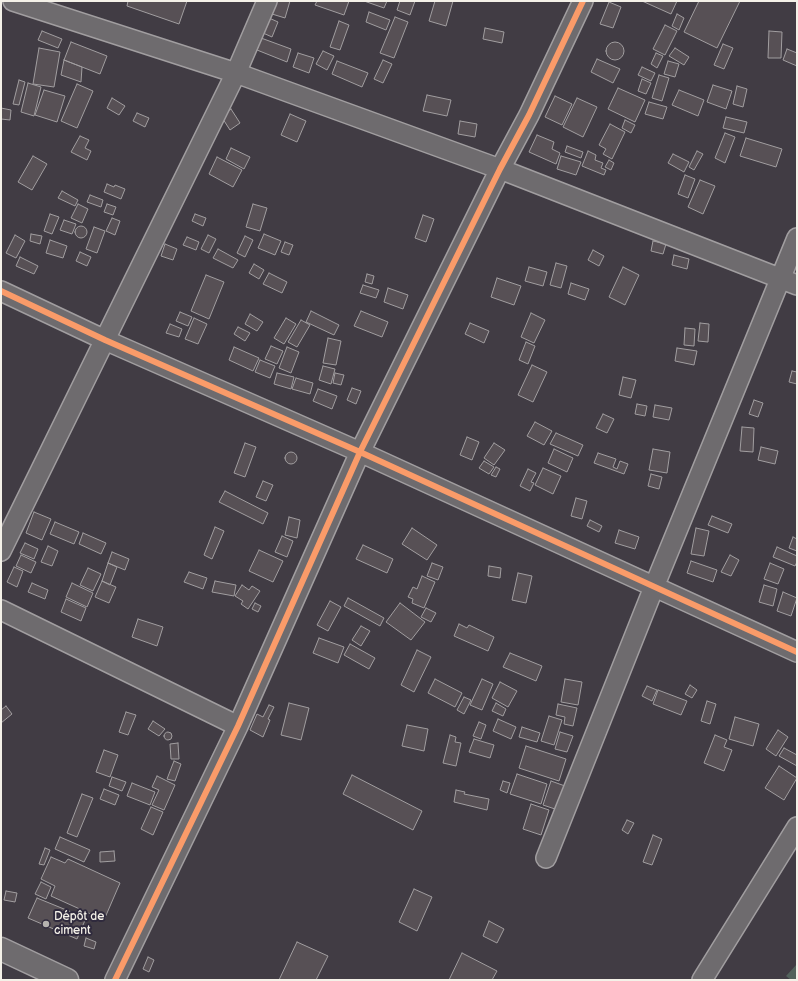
<!DOCTYPE html>
<meta charset="utf-8">
<style>
body{margin:0}
#map{position:relative;width:798px;height:981px;overflow:hidden;background:#413c44;font-family:"Balsamiq Sans",sans-serif}
canvas{display:block}
.frame{position:absolute;inset:0;border:2px solid #f4f1e8;pointer-events:none}
</style>
<div id="map">
<canvas width="798" height="981"></canvas>
<div class="frame"></div>
</div>
<script>
const g = document.querySelector('canvas').getContext('2d');
g.lineJoin = 'round';
function paint(path, color) { g.fillStyle = color; g.fill(path, 'evenodd'); }
const shape = rows => new Path2D(rows.map(r => 'M' + r).join(''));
function trace(path, color, width, dash) { g.strokeStyle = color; g.lineWidth = width; g.lineCap = dash ? 'butt' : 'round'; g.setLineDash(dash || []); g.stroke(path); }
function write(font, color, halo, rows, align = 'center') {
  g.font = font + ' "Balsamiq Sans",sans-serif'; g.lineWidth = 4; g.setLineDash([]); g.textBaseline = 'middle'; g.strokeStyle = halo; g.fillStyle = color; for (const [text, x, y, turn = 0] of rows) {
    g.save(); g.translate(x, y); g.rotate((+turn || 0) * Math.PI / 180); g.textAlign = isNaN(turn) ? turn : align; if (halo) g.strokeText(text, 0, 0); g.fillText(text, 0, 0); g.restore();
  }
}
paint(shape([
 [797,964,797,980,791,980,786,976]
]), '#53625c');
const building = shape([
 [128,1,187,1,179,24,127,6,128,1],
 [277,1,290,1,285,18,272,14,277,1],
 [317,1,349,1,344,15,315,5,317,1],
 [364,1,387,1,384,8,364,1],
 [400,1,415,1,410,15,397,10,400,1],
 [435,1,453,1,446,26,429,21,435,1],
 [642,1,677,1,671,14,642,1],
 [699,1,740,1,717,48,684,32,699,1],
 [609,2,621,7,613,28,600,24,609,2],
 [369,12,390,20,386,30,366,22,369,12],
 [677,14,684,18,679,30,672,26,677,14],
 [395,17,408,22,394,58,380,53,395,17],
 [269,18,278,22,272,37,263,33,269,18],
 [339,21,349,25,340,50,330,47,339,21],
 [665,25,677,31,665,55,653,49,665,25],
 [485,28,504,32,502,43,483,39,485,28],
 [42,31,62,39,58,48,38,40,42,31],
 [769,31,782,32,781,58,768,58,769,31],
 [261,38,291,49,287,62,257,50,261,38],
 [71,42,107,56,100,74,64,60,71,42],
 '606 51a9 9 0 1 1 18 0a9 9 0 1 1-18 0Z',
 [723,44,733,48,724,69,714,65,723,44],
 [39,48,60,52,54,87,33,84,39,48],
 [675,48,689,57,684,65,669,56,675,48],
 [787,49,797,53,797,66,783,60,787,49],
 [323,51,334,56,327,70,316,64,323,51],
 [298,53,314,58,309,73,293,67,298,53],
 [656,53,663,56,657,68,651,64,656,53],
 [597,59,620,69,613,83,591,72,597,59],
 [64,60,82,67,81,82,61,75,64,60],
 [383,60,392,64,383,83,374,79,383,60],
 [337,61,368,73,362,87,332,74,337,61],
 [668,61,679,64,675,77,664,74,668,61],
 [642,67,655,73,651,81,638,75,642,67],
 [659,75,669,78,662,101,652,98,659,75],
 [642,79,651,83,646,94,638,91,642,79],
 [19,80,25,82,19,105,13,104,19,80],
 [28,83,41,87,34,116,21,112,28,83],
 [77,84,93,91,77,128,61,121,77,84],
 [713,85,732,91,726,109,707,102,713,85],
 [737,86,747,89,743,107,733,104,737,86],
 [618,88,645,100,635,122,608,109,618,88],
 [44,90,65,96,57,122,35,115,44,90],
 [679,90,704,100,698,116,672,105,679,90],
 [427,95,451,100,447,116,423,111,427,95],
 [555,96,572,104,562,125,545,117,555,96],
 [112,98,125,106,119,115,107,108,112,98],
 [577,98,597,107,583,137,563,127,577,98],
 [649,102,667,107,663,119,645,114,649,102],
 [1,108,11,110,10,120,1,119,1,108],
 [231,109,240,123,230,130,221,116,231,109],
 [137,113,149,118,145,127,133,121,137,113],
 [290,114,306,121,297,142,281,135,290,114],
 [726,117,747,122,744,133,723,128,726,117],
 [625,120,635,125,631,133,622,128,625,120],
 [460,121,477,124,475,137,458,134,460,121],
 [610,124,625,132,612,159,603,154,606,149,599,145,610,124],
 [725,133,735,137,725,163,715,158,725,133],
 [537,135,554,142,552,149,560,153,556,164,529,152,537,135],
 [80,136,89,140,85,148,91,151,87,160,71,152,80,136],
 [746,138,782,149,776,167,740,156,746,138],
 [567,146,583,152,581,158,565,152,567,146],
 [231,148,250,157,244,169,226,159,231,148],
 [588,151,596,155,595,160,603,163,601,168,606,170,604,175,582,166,588,151],
 [697,151,703,154,694,170,689,167,697,151],
 [673,154,689,162,684,172,668,163,673,154],
 [33,156,47,164,32,190,18,182,33,156],
 [561,156,581,162,576,175,557,169,561,156],
 [217,157,242,170,233,187,209,174,217,157],
 [609,160,614,163,611,170,605,167,609,160],
 [685,175,695,179,688,198,678,194,685,175],
 [700,180,715,186,703,214,688,207,700,180],
 [107,184,114,187,115,185,125,189,121,199,104,192,107,184],
 [62,191,78,200,75,206,58,198,62,191],
 [90,195,103,200,101,207,87,202,90,195],
 [78,204,88,209,82,223,71,218,78,204],
 [107,204,116,207,113,215,104,212,107,204],
 [253,204,267,208,260,231,246,227,253,204],
 [50,214,59,217,52,234,44,231,50,214],
 [195,214,206,218,203,226,192,221,195,214],
 [423,215,434,219,426,242,415,238,423,215],
 [112,218,120,221,115,235,106,231,112,218],
 [64,220,76,224,72,234,60,230,64,220],
 '75 232a6 6 0 1 1 12 0a6 6 0 1 1-12 0Z',
 [94,227,105,231,97,253,86,249,94,227],
 [31,234,42,236,40,244,30,241,31,234],
 [264,234,281,241,275,255,258,248,264,234],
 [15,235,25,241,16,258,6,253,15,235],
 [208,235,216,239,209,253,201,249,208,235],
 [245,236,253,240,245,257,237,253,245,236],
 [187,237,199,242,196,250,183,245,187,237],
 [50,240,67,246,63,258,46,253,50,240],
 [653,241,666,244,663,254,651,251,653,241],
 [285,242,293,245,289,255,281,252,285,242],
 [165,244,177,249,173,260,161,256,165,244],
 [218,249,238,260,233,268,213,258,218,249],
 [593,250,604,256,599,266,588,260,593,250],
 [80,252,91,257,87,266,76,261,80,252],
 [674,255,689,259,687,269,672,265,674,255],
 [20,257,38,266,34,274,16,266,20,257],
 [556,263,567,266,561,288,550,285,556,263],
 [254,264,264,270,259,279,249,273,254,264],
 [529,267,547,272,543,286,525,281,529,267],
 [623,267,639,275,625,305,609,297,623,267],
 [269,273,287,282,282,293,263,284,269,273],
 [367,274,374,276,372,284,365,282,367,274],
 [206,275,224,282,209,319,191,311,206,275],
 [497,278,521,286,514,305,491,297,497,278],
 [571,283,589,289,585,300,568,294,571,283],
 [363,285,379,290,376,298,360,293,363,285],
 [388,288,408,295,403,309,384,302,388,288],
 [311,311,339,325,334,335,306,322,311,311],
 [361,311,388,322,382,337,354,326,361,311],
 [180,312,192,317,188,326,176,321,180,312],
 [531,313,545,320,534,343,521,337,531,313],
 [250,314,263,322,257,331,245,324,250,314],
 [194,318,207,324,198,344,185,339,194,318],
 [286,318,296,324,284,344,274,338,286,318],
 [301,320,310,325,297,347,288,342,301,320],
 [470,323,489,331,484,343,465,334,470,323],
 [700,323,709,324,708,342,698,341,700,323],
 [170,324,182,329,179,337,166,333,170,324],
 [238,327,250,333,245,341,234,334,238,327],
 [685,328,695,329,694,346,684,345,685,328],
 [328,338,341,341,336,365,323,363,328,338],
 [526,342,535,346,528,364,519,360,526,342],
 [271,346,283,351,277,364,265,359,271,346],
 [234,347,259,358,253,371,229,360,234,347],
 [287,347,299,352,291,373,279,368,287,347],
 [677,348,697,351,694,365,675,361,677,348],
 [260,360,275,366,270,378,255,372,260,360],
 [532,365,547,372,533,402,518,395,532,365],
 [323,366,335,369,331,384,319,380,323,366],
 [792,371,797,372,797,384,789,382,792,371],
 [277,373,294,377,291,389,274,384,277,373],
 [335,373,344,375,341,385,333,383,335,373],
 [623,377,636,380,631,398,619,395,623,377],
 [296,378,313,383,310,394,292,389,296,378],
 [352,388,361,391,356,404,347,400,352,388],
 [318,389,337,396,332,409,313,401,318,389],
 [754,400,763,403,758,417,749,414,754,400],
 [637,404,647,406,645,416,635,414,637,404],
 [655,405,672,408,669,420,653,417,655,405],
 [603,414,614,419,607,433,596,428,603,414],
 [535,422,552,431,544,445,527,436,535,422],
 [742,427,754,428,753,452,740,451,742,427],
 [556,433,583,445,578,456,550,444,556,433],
 [467,437,479,442,472,460,460,455,467,437],
 [245,443,256,447,245,477,234,473,245,443],
 [494,443,505,450,494,465,484,458,494,443],
 [761,447,778,451,775,464,758,460,761,447],
 [554,449,573,458,567,472,548,463,554,449],
 [653,449,670,452,667,473,649,470,653,449],
 '285 458a6 6 0 1 1 12 0a6 6 0 1 1-12 0Z',
 [598,453,616,459,613,467,617,469,620,461,628,464,624,474,594,463,598,453],
 [484,461,494,467,489,474,479,468,484,461],
 [496,467,500,469,496,477,491,475,496,467],
 [543,468,561,476,553,494,535,485,543,468],
 [528,469,536,473,531,482,534,483,530,491,520,486,528,469],
 [651,474,662,477,659,489,648,486,651,474],
 [263,481,273,485,266,501,256,497,263,481],
 [225,491,268,513,263,524,219,502,225,491],
 [576,498,587,501,582,519,571,516,576,498],
 [34,512,51,519,42,540,26,533,34,512],
 [712,516,732,524,728,533,708,525,712,516],
 [289,517,300,520,297,538,285,535,289,517],
 [590,520,602,526,599,532,587,526,590,520],
 [55,522,79,532,74,544,50,534,55,522],
 [215,527,224,531,212,559,204,555,215,527],
 [412,528,437,545,427,560,402,544,412,528],
 [696,528,709,531,704,556,691,554,696,528],
 [619,530,639,537,635,549,615,543,619,530],
 [83,533,106,543,101,554,79,544,83,533],
 [282,536,293,541,287,557,275,552,282,536],
 [793,537,797,539,797,551,789,548,793,537],
 [25,543,38,549,34,559,20,553,25,543],
 [363,545,393,559,387,573,356,559,363,545],
 [48,546,58,551,52,566,41,562,48,546],
 [777,547,797,556,797,562,795,566,773,557,777,547],
 [259,550,283,561,273,582,249,571,259,550],
 [112,552,129,559,125,570,108,563,112,552],
 [21,555,36,562,31,573,16,566,21,555],
 [730,555,739,560,731,576,721,572,730,555],
 [691,561,717,570,713,582,687,573,691,561],
 [108,563,117,567,110,585,102,581,108,563],
 [432,563,443,567,438,580,427,576,432,563],
 [770,563,784,569,778,584,764,579,770,563],
 [489,566,501,568,500,578,488,576,489,566],
 [14,567,23,571,17,587,7,582,14,567],
 [88,568,101,574,93,591,80,585,88,568],
 [189,572,207,578,203,589,184,582,189,572],
 [518,573,532,576,526,603,512,600,518,573],
 [422,576,435,582,424,608,412,603,413,599,408,597,413,587,417,589,422,576],
 [102,581,116,587,109,603,95,597,102,581],
 [215,581,236,585,234,596,212,592,215,581],
 [32,583,48,590,45,599,28,592,32,583],
 [72,583,93,593,87,607,66,597,72,583],
 [242,585,249,590,252,586,260,591,248,609,241,604,243,601,235,596,242,585],
 [764,585,777,589,773,606,759,602,764,585],
 [783,592,797,598,791,616,777,611,783,592],
 [348,598,384,618,380,626,344,606,348,598],
 [66,599,86,608,81,621,61,612,66,599],
 [330,601,341,607,328,631,317,625,330,601],
 [255,603,261,606,258,612,252,609,255,603],
 [400,603,425,622,411,640,386,622,400,603],
 [426,608,436,613,431,622,421,617,426,608],
 [138,619,163,627,157,646,132,637,138,619],
 [459,624,467,628,469,625,494,637,488,651,454,636,459,624],
 [361,626,370,631,361,646,352,640,361,626],
 [319,638,344,647,338,663,313,653,319,638],
 [350,644,375,658,369,669,344,655,350,644],
 [417,650,431,657,414,692,401,685,417,650],
 [510,653,542,666,536,681,503,667,510,653],
 [435,679,462,693,455,707,428,693,435,679],
 [482,679,493,684,482,710,470,705,482,679],
 [565,679,582,682,578,705,561,702,565,679],
 [500,682,517,691,508,707,492,698,500,682],
 [690,685,697,690,692,698,685,694,690,685],
 [647,686,657,690,652,701,642,696,647,686],
 [658,690,687,701,681,715,653,704,658,690],
 [464,697,471,700,464,714,457,710,464,697],
 [707,701,716,704,710,724,701,721,707,701],
 [289,703,309,708,301,740,281,735,289,703],
 [496,703,506,709,503,716,492,711,496,703],
 [558,704,577,708,573,726,564,724,565,717,556,715,558,704],
 [269,705,274,707,268,719,270,720,263,737,250,730,257,714,263,717,269,705],
 [6,706,12,714,1,723,1,710,6,706],
 [126,712,136,715,128,735,119,732,126,712],
 [549,716,562,720,554,745,541,741,549,716],
 [735,717,759,724,753,746,729,739,735,717],
 [498,719,516,727,511,739,493,731,498,719],
 [153,721,165,729,159,736,148,729,153,721],
 [479,722,486,725,481,739,473,736,479,722],
 [407,725,428,729,424,751,402,746,407,725],
 [522,727,540,733,537,742,519,737,522,727],
 [778,730,788,737,776,756,766,749,778,730],
 [560,732,573,736,567,752,555,749,560,732],
 '164 736a4 4 0 1 1 8 0a4 4 0 1 1-8 0Z',
 [450,735,456,737,455,742,461,743,456,766,443,763,450,735],
 [715,735,727,740,724,747,732,750,724,771,704,763,715,735],
 [474,739,494,745,490,758,469,752,474,739],
 [178,743,179,759,171,759,170,744,178,743],
 [526,746,566,759,559,781,519,768,526,746],
 [784,748,797,755,797,766,779,756,784,748],
 [104,750,118,755,110,777,96,772,104,750],
 [174,761,181,764,175,781,167,779,174,761],
 [779,766,797,778,784,800,765,788,779,766],
 [517,774,547,784,541,804,510,794,517,774],
 [352,775,422,811,413,830,343,794,352,775],
 [157,776,175,785,164,810,152,805,159,790,152,787,157,776],
 [112,777,126,782,122,791,109,786,112,777],
 [503,781,510,783,507,793,500,790,503,781],
 [551,781,565,786,558,810,543,805,551,781],
 [132,783,155,792,150,805,127,796,132,783],
 [104,789,119,795,115,805,100,799,104,789],
 [456,790,465,792,464,794,489,799,487,810,454,802,456,790],
 [82,794,93,798,77,837,67,833,82,794],
 [531,804,549,810,541,835,523,829,531,804],
 [151,807,163,812,153,835,141,829,151,807],
 [627,820,634,823,628,834,622,830,627,820],
 [653,835,662,839,652,865,643,862,653,835],
 [60,837,90,850,84,862,55,849,60,837],
 [45,848,50,850,44,865,39,864,45,848],
 [114,851,115,861,100,862,100,852,114,851],
 [51,857,65,863,68,859,120,883,104,920,51,896,55,886,41,879,51,857],
 [41,882,51,887,46,899,35,894,41,882],
 [414,889,432,897,417,931,399,922,414,889],
 [6,891,17,893,15,902,4,900,6,891],
 [37,898,86,918,77,939,28,918,37,898],
 [489,921,504,929,497,943,483,936,489,921],
 [86,938,96,942,94,949,84,946,86,938],
 [297,942,328,956,316,980,279,980,297,942],
 [462,953,497,971,492,980,449,980,462,953],
 [148,957,154,960,149,972,143,969,148,957]
]);
paint(building, '#575055');
trace(building, '#a19ea0', 1);
const street = shape([
 [13,1,236,73,500,169,797,285],
 [1,291,105,340,360,452,797,652],
 [1,551,236,73,267,1],
 [1,610,238,726],
 [546,858,654,587,797,238],
 [115,980,238,726,360,452,500,169,529,115,583,1],
 [702,980,797,827]
]);
const secondary = shape([
 [1,949,67,980]
]);
trace(street, '#a19ea0', 22);
trace(secondary, '#a19ea0', 25);
trace(street, '#6e6b6e', 19);
trace(secondary, '#6e6b6e', 22);
trace(shape([
 [1,291,105,340,360,452,797,652],
 [115,980,238,726,360,452,500,169,529,115,583,1]
]), '#fa9b69', 6);
for (const [x, y, r, color] of [
 [46,924,4,"#b5b2af"]
]) { const dot = new Path2D(); dot.arc(x, y, r, 0, 2 * Math.PI); g.fillStyle = color; g.fill(dot); trace(dot, '#2f2a3d', 1.5); }
write('12px', '#f4f1e8', '#2f2a3d', [
 ["Dépôt de",54,917],
 ["ciment",54,931]
], 'left');
</script>
